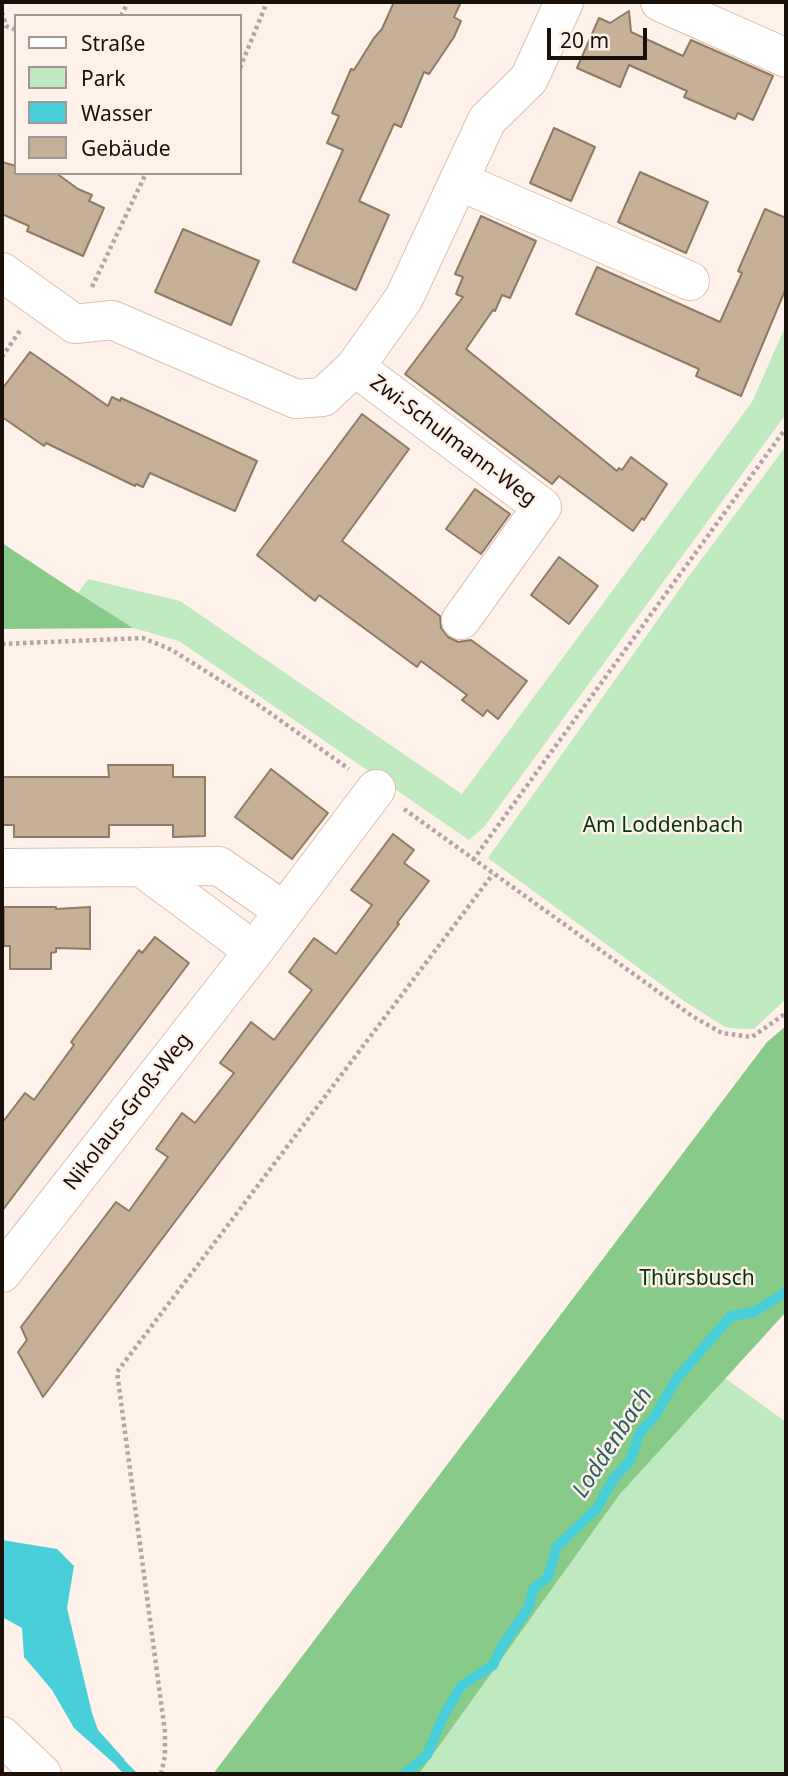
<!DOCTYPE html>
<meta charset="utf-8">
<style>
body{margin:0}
#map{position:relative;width:788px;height:1776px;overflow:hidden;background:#fef1ea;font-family:"Noto Sans",sans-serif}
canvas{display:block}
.frame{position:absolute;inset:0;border:4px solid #1a100a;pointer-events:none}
.legend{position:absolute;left:14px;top:14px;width:228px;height:161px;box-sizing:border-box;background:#fef1ea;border:2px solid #a39790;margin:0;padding:9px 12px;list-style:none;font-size:21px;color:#1a100a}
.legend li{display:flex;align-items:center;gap:14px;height:35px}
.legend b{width:35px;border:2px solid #a39790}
.scale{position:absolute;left:547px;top:28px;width:100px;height:32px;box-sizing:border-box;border:4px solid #1a100a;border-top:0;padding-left:9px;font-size:21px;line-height:24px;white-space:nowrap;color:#1a100a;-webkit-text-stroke:5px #fef1ea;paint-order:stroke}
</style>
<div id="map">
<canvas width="788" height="1776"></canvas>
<div class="frame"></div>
<ul class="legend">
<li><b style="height:9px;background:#fff"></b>Straße</li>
<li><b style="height:19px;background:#bfe9be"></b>Park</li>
<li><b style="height:19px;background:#49cfda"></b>Wasser</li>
<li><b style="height:19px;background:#c6b098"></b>Gebäude</li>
</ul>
<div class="scale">20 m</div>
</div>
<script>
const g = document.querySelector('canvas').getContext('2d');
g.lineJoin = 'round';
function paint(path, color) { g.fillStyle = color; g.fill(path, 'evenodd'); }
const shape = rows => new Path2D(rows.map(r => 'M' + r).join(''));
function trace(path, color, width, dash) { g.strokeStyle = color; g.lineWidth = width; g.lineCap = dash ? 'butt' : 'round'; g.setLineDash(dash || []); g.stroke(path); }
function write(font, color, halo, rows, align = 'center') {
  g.font = font + ' "Noto Sans",sans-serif'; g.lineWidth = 5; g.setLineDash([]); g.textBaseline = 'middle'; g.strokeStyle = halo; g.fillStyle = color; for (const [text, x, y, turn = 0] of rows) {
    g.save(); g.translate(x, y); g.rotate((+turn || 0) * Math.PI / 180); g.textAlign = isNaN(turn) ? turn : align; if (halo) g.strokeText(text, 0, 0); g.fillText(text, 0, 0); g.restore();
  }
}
paint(shape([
 [786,325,786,414,484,827,469,840,179,641,133,628,78,593,88,579,180,601,462,794,752,402],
 [786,446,786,999,754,1029,740,1029,725,1027,684,1001,488,858,689,576],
 [725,1378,786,1422,786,1774,419,1774,620,1494]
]), '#bfe9be');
paint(shape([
 [2,543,78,593,133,628,2,629],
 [786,1026,786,1312,620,1494,419,1774,213,1774,767,1042]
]), '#88ca87');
paint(shape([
 [2,1540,57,1549,74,1566,67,1608,92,1713,98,1730,125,1760,118,1767,74,1728,52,1690,24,1657,22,1628,2,1617]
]), '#49cfda');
trace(shape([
 [121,1764,131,1774],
 [404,1774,427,1755,443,1717,461,1686,493,1665,501,1648,529,1607,533,1589,548,1577,557,1546,597,1508,614,1478,630,1461,640,1432,655,1416,677,1378,731,1316,754,1312,786,1292]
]), '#49cfda', 10);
const building = shape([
 [394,2,461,2,454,17,461,21,454,37,429,74,424,72,401,127,394,124,359,201,389,215,356,290,293,262,343,150,327,143,339,116,332,113,351,69,354,70,374,38,382,29,394,2],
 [629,11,631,32,683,56,691,40,773,76,753,120,738,113,735,119,684,97,687,91,629,65,620,87,577,68,599,18,610,23,629,11],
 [554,128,595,147,571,201,530,183,554,128],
 [2,162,16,166,16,173,56,173,78,189,92,195,89,201,104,208,83,256,27,231,29,226,2,214,2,162],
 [640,172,708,202,686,253,618,222,640,172],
 [765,209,786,218,786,288,741,396,696,376,699,369,576,314,597,267,720,322,742,273,738,271,765,209],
 [481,216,536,241,510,298,502,295,495,311,493,310,466,349,617,471,619,468,622,470,631,457,667,484,644,520,642,518,633,531,559,476,552,484,405,374,463,297,456,294,463,277,455,274,481,216],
 [183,229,259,261,231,325,155,292,183,229],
 [30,352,108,406,112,397,120,401,121,398,257,461,235,511,150,473,143,487,136,484,135,486,46,443,44,446,2,417,2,389,30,352],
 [362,414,409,449,342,541,440,616,441,628,448,637,458,642,471,640,527,681,498,719,487,710,483,716,462,700,467,695,421,661,417,667,319,595,315,601,257,555,362,414],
 [475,489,510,514,481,554,446,529,475,489],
 [559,557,598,586,569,624,531,595,559,557],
 [108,765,173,765,173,777,205,777,205,836,173,837,173,825,109,825,109,837,14,837,14,825,2,825,2,777,109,777,108,765],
 [271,769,328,813,292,859,235,817,271,769],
 [393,834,414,850,404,863,429,881,397,923,399,924,43,1397,18,1352,27,1340,21,1327,116,1202,129,1211,168,1157,156,1149,182,1113,195,1123,234,1073,220,1063,251,1022,274,1040,312,990,289,972,314,938,336,954,372,905,351,890,393,834],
 [4,907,56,907,56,909,90,907,90,949,56,948,56,952,51,953,51,969,10,969,10,946,4,946,4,907],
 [155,937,189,963,2,1211,2,1123,25,1093,34,1100,74,1045,71,1042,139,950,142,953,155,937]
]);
paint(building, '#c6b098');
trace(building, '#8f7a63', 2);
const minor = shape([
 [660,2,786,58],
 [459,181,690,281],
 [2,272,75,324,112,320,296,399,323,397,355,367,404,298,487,120,529,79,564,2],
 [355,367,542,507,461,620],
 [141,867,219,866,284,911],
 [2,868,141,867,254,951],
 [2,1273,254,951,376,789],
 [2,1736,42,1774]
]);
trace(minor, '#dec1af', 40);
trace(shape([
 [2,12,6,26,16,30],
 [121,16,128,2],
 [240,68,267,2],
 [92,287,146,173],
 [2,357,21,329],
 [2,644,143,638,172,650,253,701,349,769],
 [404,809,692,1016,722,1033,752,1037,786,1013],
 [473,860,786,428],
 [161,1774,165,1756,165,1732,117,1372,493,874]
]), '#b2a6a0', 4.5, [3.5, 3.5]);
trace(minor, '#fff', 38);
write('21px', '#1a100a', '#fef1ea', [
 ["Zwi-Schulmann-Weg",453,441,37],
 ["Nikolaus-Groß-Weg",128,1112,-52]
]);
write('21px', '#043408', '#fef1ea', [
 ["Am Loddenbach",663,826],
 ["Thürsbusch",697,1279]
]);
write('italic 23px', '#296064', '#fef1ea', [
 ["Loddenbach",613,1443,-57]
]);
</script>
